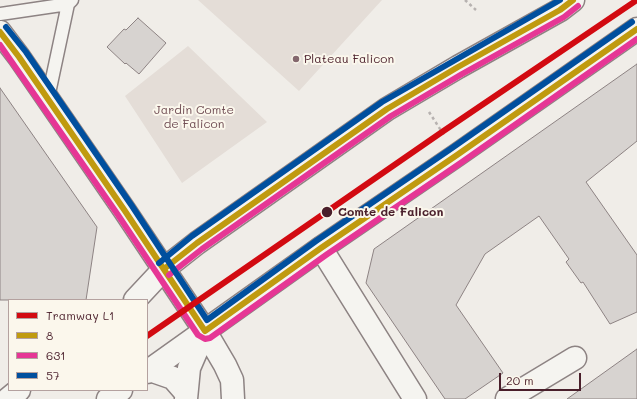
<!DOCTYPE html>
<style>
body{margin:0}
#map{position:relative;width:637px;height:399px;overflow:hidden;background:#f0ede8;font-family:Mali,sans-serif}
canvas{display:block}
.legend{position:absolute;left:8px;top:299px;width:140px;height:92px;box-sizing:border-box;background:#fbf7ec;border:1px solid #b4a19f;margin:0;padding:5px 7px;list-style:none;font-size:12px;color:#4a1f2b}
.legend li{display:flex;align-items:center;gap:8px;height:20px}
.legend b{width:20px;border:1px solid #b4a19f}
.scale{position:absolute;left:499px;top:373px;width:82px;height:18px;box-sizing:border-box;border:2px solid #4a1f2b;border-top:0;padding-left:5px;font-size:12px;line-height:14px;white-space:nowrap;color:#4a1f2b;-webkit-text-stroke:3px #fbf7ec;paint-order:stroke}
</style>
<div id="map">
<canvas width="637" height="399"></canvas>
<ul class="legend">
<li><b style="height:5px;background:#d20a11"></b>Tramway L1</li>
<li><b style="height:5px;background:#c09a0f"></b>8</li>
<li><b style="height:5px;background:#e63695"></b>631</li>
<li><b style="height:5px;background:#004f9e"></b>57</li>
</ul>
<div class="scale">20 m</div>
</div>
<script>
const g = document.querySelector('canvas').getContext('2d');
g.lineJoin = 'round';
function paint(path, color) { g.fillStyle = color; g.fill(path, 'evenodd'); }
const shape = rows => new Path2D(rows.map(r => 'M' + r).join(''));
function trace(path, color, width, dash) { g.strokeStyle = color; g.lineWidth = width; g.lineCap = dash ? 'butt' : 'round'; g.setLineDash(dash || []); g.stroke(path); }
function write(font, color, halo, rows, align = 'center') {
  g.font = font + ' Mali,sans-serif'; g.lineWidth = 4; g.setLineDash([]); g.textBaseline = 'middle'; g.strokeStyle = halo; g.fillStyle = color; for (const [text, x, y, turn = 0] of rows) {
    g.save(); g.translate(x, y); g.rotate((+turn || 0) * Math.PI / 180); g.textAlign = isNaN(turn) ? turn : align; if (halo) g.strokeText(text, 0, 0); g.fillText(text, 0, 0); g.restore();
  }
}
paint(shape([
 [198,0,382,0,299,91],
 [188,46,267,122,182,183,125,96]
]), '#e4ddd7');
const building = shape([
 [138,18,166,43,139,74,126,63,125,64,107,47,124,29,126,30,138,18],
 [637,64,637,141,586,182,637,255,637,312,610,324,583,282,581,283,566,262,569,259,539,216,485,254,456,305,503,373,465,399,445,399,366,283,374,249,637,64],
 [0,88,97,227,86,300,0,300,0,88],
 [637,349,637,399,567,399,637,349]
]);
paint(building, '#d7d3d0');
trace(building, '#8d8383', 1);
const service = shape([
 [0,14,68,4],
 [48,98,68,4,72,0]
]);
const minor = shape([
 [321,248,415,399],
 [507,399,575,358]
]);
const secondary = shape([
 [205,331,225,365,232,380,233,399],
 [150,370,173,378,186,393],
 [186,399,189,368,205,331]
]);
const primary = shape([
 [0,32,19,57,125,211,205,331],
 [135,300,164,269,197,243,387,109,458,67,560,10,573,0],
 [147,372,321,248,457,155,637,29],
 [8,399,19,390],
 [108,399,121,390]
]);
trace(service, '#8d8383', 15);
trace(minor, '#8d8383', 25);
trace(secondary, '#8d8383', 25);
trace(primary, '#8d8383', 25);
trace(shape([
 [465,0,476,10],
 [429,112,444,135]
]), '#b7b2b0', 2.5, [3, 3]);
trace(service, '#f5f4f0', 12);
trace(minor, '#f5f4f0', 22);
trace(secondary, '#f5f4f0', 22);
trace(primary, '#f5f4f0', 22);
trace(shape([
 [0,32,19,57,125,211,205,331,321,248,457,155,637,29],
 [164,269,197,243,387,109,458,67,560,10,573,0]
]), '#c09a0f', 6);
trace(shape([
 [0,45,118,215,198,335,205,339,210,338,326,255,462,162,637,39],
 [169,275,202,249,391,116,462,74,564,17,578,6]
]), '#e63695', 6);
trace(shape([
 [6,27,26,52,132,206,207,320,316,241,452,148,632,22],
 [159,263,192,236,382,102,560,0]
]), '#004f9e', 6);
trace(shape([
 [147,336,442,132,637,0]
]), '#d20a11', 6);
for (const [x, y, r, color] of [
 [296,59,4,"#84676d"],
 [327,212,6,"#4a1f2b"]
]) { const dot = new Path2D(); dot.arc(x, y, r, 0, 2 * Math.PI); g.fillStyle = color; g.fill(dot); trace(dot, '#fbf7ec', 1.5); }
write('12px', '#4a1f2b', '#fbf7ec', [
 ["Plateau Falicon",304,59]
], 'left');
write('12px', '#6e4b52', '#fbf7ec', [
 ["Jardin Comte",194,110],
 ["de Falicon",194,124]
]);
write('bold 12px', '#4a1f2b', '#fbf7ec', [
 ["Comte de Falicon",338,212]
], 'left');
</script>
